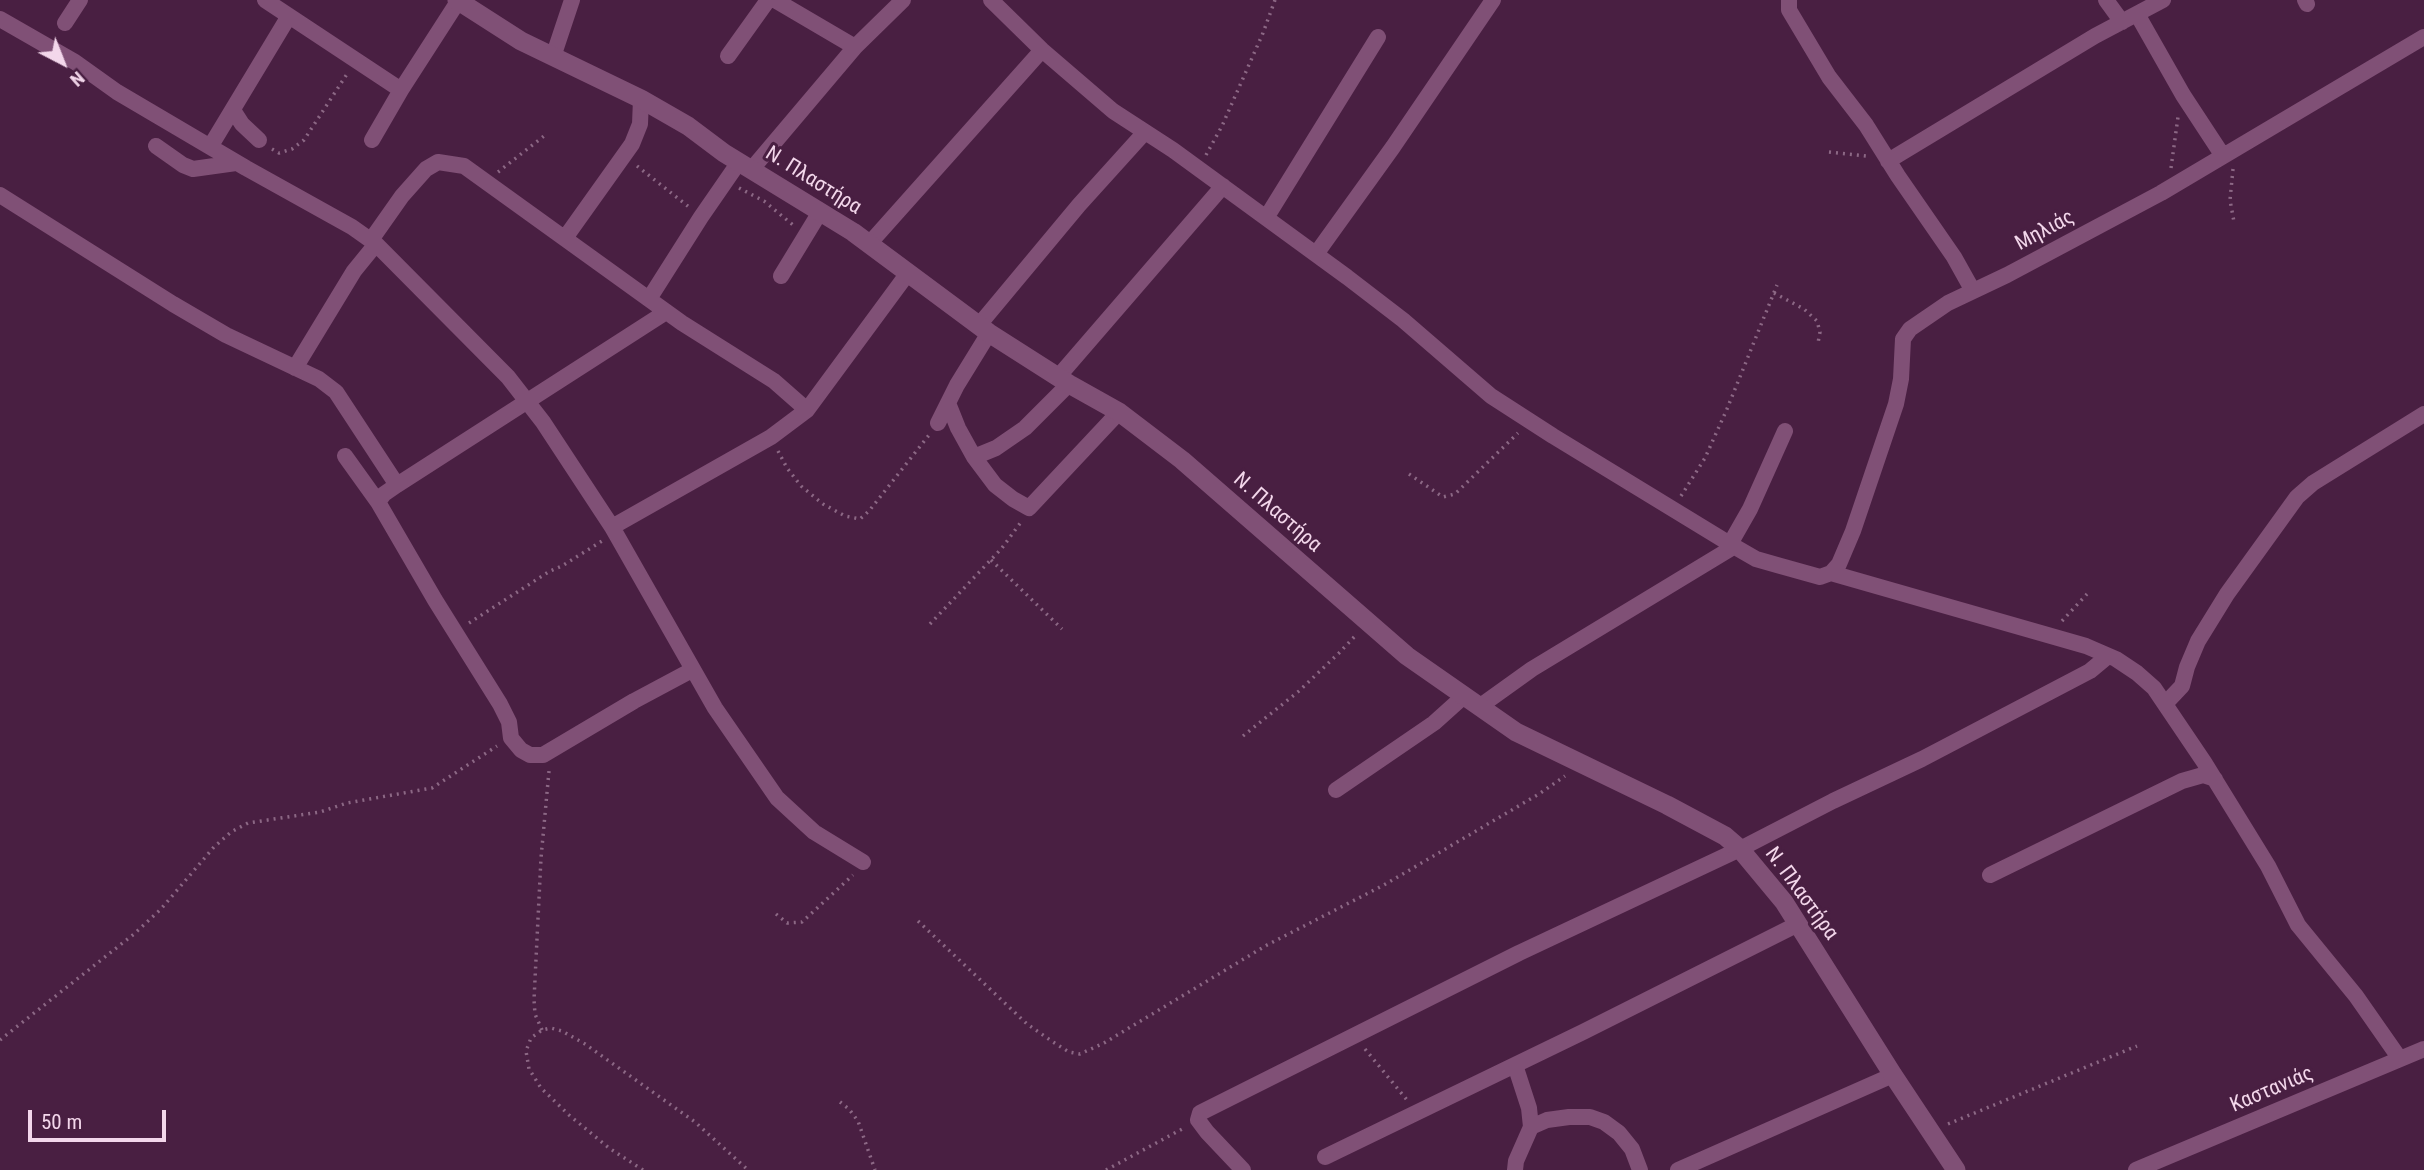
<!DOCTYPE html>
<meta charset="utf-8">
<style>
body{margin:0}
#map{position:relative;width:2424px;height:1170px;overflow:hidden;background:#491f42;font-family:"Roboto Condensed",sans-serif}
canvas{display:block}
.north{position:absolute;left:28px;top:28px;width:70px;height:70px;-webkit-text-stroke:5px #491f42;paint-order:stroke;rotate:138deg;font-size:19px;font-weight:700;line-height:28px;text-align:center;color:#f3d7eb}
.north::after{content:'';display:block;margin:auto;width:24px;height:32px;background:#f3d7eb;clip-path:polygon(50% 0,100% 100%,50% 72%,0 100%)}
.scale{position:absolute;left:28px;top:1110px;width:138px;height:32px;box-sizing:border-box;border:4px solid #f3d7eb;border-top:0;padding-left:9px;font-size:21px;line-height:24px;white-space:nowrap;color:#f3d7eb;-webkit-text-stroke:5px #491f42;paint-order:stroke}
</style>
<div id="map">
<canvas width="2424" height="1170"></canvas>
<div class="north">N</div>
<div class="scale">50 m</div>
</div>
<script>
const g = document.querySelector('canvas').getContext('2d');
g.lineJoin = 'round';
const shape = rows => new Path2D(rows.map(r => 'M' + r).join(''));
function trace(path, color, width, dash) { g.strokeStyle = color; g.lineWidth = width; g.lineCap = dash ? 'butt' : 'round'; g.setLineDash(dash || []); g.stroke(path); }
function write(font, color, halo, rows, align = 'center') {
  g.font = font + ' "Roboto Condensed",sans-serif'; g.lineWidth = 6; g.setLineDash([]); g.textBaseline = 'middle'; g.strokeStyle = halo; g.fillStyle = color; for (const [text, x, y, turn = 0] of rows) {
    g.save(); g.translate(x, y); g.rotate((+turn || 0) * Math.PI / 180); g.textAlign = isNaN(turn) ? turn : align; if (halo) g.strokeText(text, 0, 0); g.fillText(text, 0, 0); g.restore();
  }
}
trace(shape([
 [272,149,279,153,292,149,304,140,347,74],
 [1829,152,1866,156],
 [1206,155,1222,126,1263,33,1275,0],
 [637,166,689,207],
 [2171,168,2178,117],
 [2233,169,2230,200,2234,222],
 [498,172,544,136],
 [739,188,764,201,793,225],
 [1774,293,1804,309,1817,321,1820,332,1818,343],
 [778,451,787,468,801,486,823,504,845,516,860,519,869,511,929,435],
 [1409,474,1443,497,1455,494,1518,433],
 [1681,496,1705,458,1727,409,1777,285],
 [991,560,1062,629],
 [2062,621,2087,594],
 [469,623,550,571,562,566,602,541],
 [930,624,1002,548,1021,522],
 [1243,736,1299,691,1339,653,1357,634],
 [776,914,787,923,802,922,853,875],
 [918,921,1027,1024,1053,1042,1069,1052,1080,1054,1104,1043,1267,945,1384,885,1539,794,1565,776],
 [542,1030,535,1014,534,1000,541,858,549,771],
 [0,1040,134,934,161,909,214,847,231,832,248,823,320,812,347,803,432,788,497,746],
 [1365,1049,1407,1100],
 [840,1102,849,1109,858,1121,875,1170],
 [1948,1124,2137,1046],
 [643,1170,609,1148,569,1115,541,1088,529,1069,526,1051,531,1038,542,1030,551,1028,562,1031,585,1044,695,1122,748,1170],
 [1106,1170,1184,1128]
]), '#8c6885', 3.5, [2, 5]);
trace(shape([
 [265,0,401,90],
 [775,0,855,47],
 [991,0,1042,50,1113,111,1173,150,1347,277,1403,320,1491,396,1553,436,1730,544,1756,559,1777,565,1820,577,1831,573,2086,646,2116,659,2137,673,2154,688,2204,762,2268,866,2298,925,2356,996,2400,1059],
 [1789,0,1789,10,1829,77,1866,125,1898,176,1954,257,1973,291],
 [2106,0,2122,22],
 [2305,0,2307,4],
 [2137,14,2183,95,2223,156],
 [0,19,75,62,117,92,246,168,352,227,376,244,508,377,543,422,612,527,715,708,777,798,814,832,863,862],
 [65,23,80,0],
 [728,56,768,0],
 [553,57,572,0],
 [233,110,242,124,259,140],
 [372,140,401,90,459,0],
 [156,146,183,165,193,169,236,163],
 [210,147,289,16],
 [1888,161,2095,36,2163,0],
 [751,170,855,47,903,0],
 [0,195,173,304,226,335,319,379,336,392,397,485],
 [1266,218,1378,37],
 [565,238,632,144,640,124,641,99],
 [371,240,402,196,426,169,438,162,464,166,682,323,774,381,807,410],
 [869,244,1042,50],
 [1316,254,1393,147,1493,0],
 [781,276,820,212],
 [649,299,701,217,739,162],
 [979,325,1079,205,1145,132],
 [295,368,354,271,376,244],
 [1058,377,1223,186],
 [948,403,958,428,974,457,995,485,1013,499,1029,508,1119,412],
 [938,423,957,385,989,333],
 [345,456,378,502,435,600,500,704,509,722,511,738,521,750,530,755,543,755,634,701,692,670],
 [974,457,996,448,1025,428,1069,384],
 [378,502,384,494,397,485,666,312],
 [612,527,771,437,807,410,908,273],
 [1730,544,1750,509,1785,431],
 [1831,573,1839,564,1853,531,1896,404,1901,379,1903,339,1910,329,1948,303,2007,275,2161,193,2424,37],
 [2165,704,2182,686,2187,667,2198,641,2227,594,2297,497,2313,483,2424,414],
 [1479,707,1532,669,1735,546],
 [1336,790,1434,723,1464,696],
 [1990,875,2182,781,2203,775,2215,779],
 [1531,1127,1547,1120,1569,1117,1590,1117,1604,1122,1619,1133,1632,1149,1640,1170],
 [1325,1157,1583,1032,1798,924],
 [1243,1170,1207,1132,1198,1120,1200,1113,1519,953,1740,849,1833,801,1922,759,2090,671,2108,656],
 [1515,1170,1516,1161,1531,1127,1529,1108,1515,1065],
 [1678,1170,1893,1075],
 [2136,1170,2424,1049]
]), '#805076', 16);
trace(shape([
 [457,0,521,41,641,99,688,126,724,153,853,232,989,333,1069,384,1119,412,1182,460,1407,656,1516,732,1667,805,1725,836,1740,849,1784,902,1893,1075,1956,1170]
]), '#805076', 19);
write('21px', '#f3d7eb', '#491f42', [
 ["Ν. Πλαστήρα",813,181,32],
 ["Μηλιάς",2045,231,-28],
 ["Ν. Πλαστήρα",1277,513,41],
 ["Ν. Πλαστήρα",1801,894,54],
 ["Καστανιάς",2272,1090,-23]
]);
</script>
